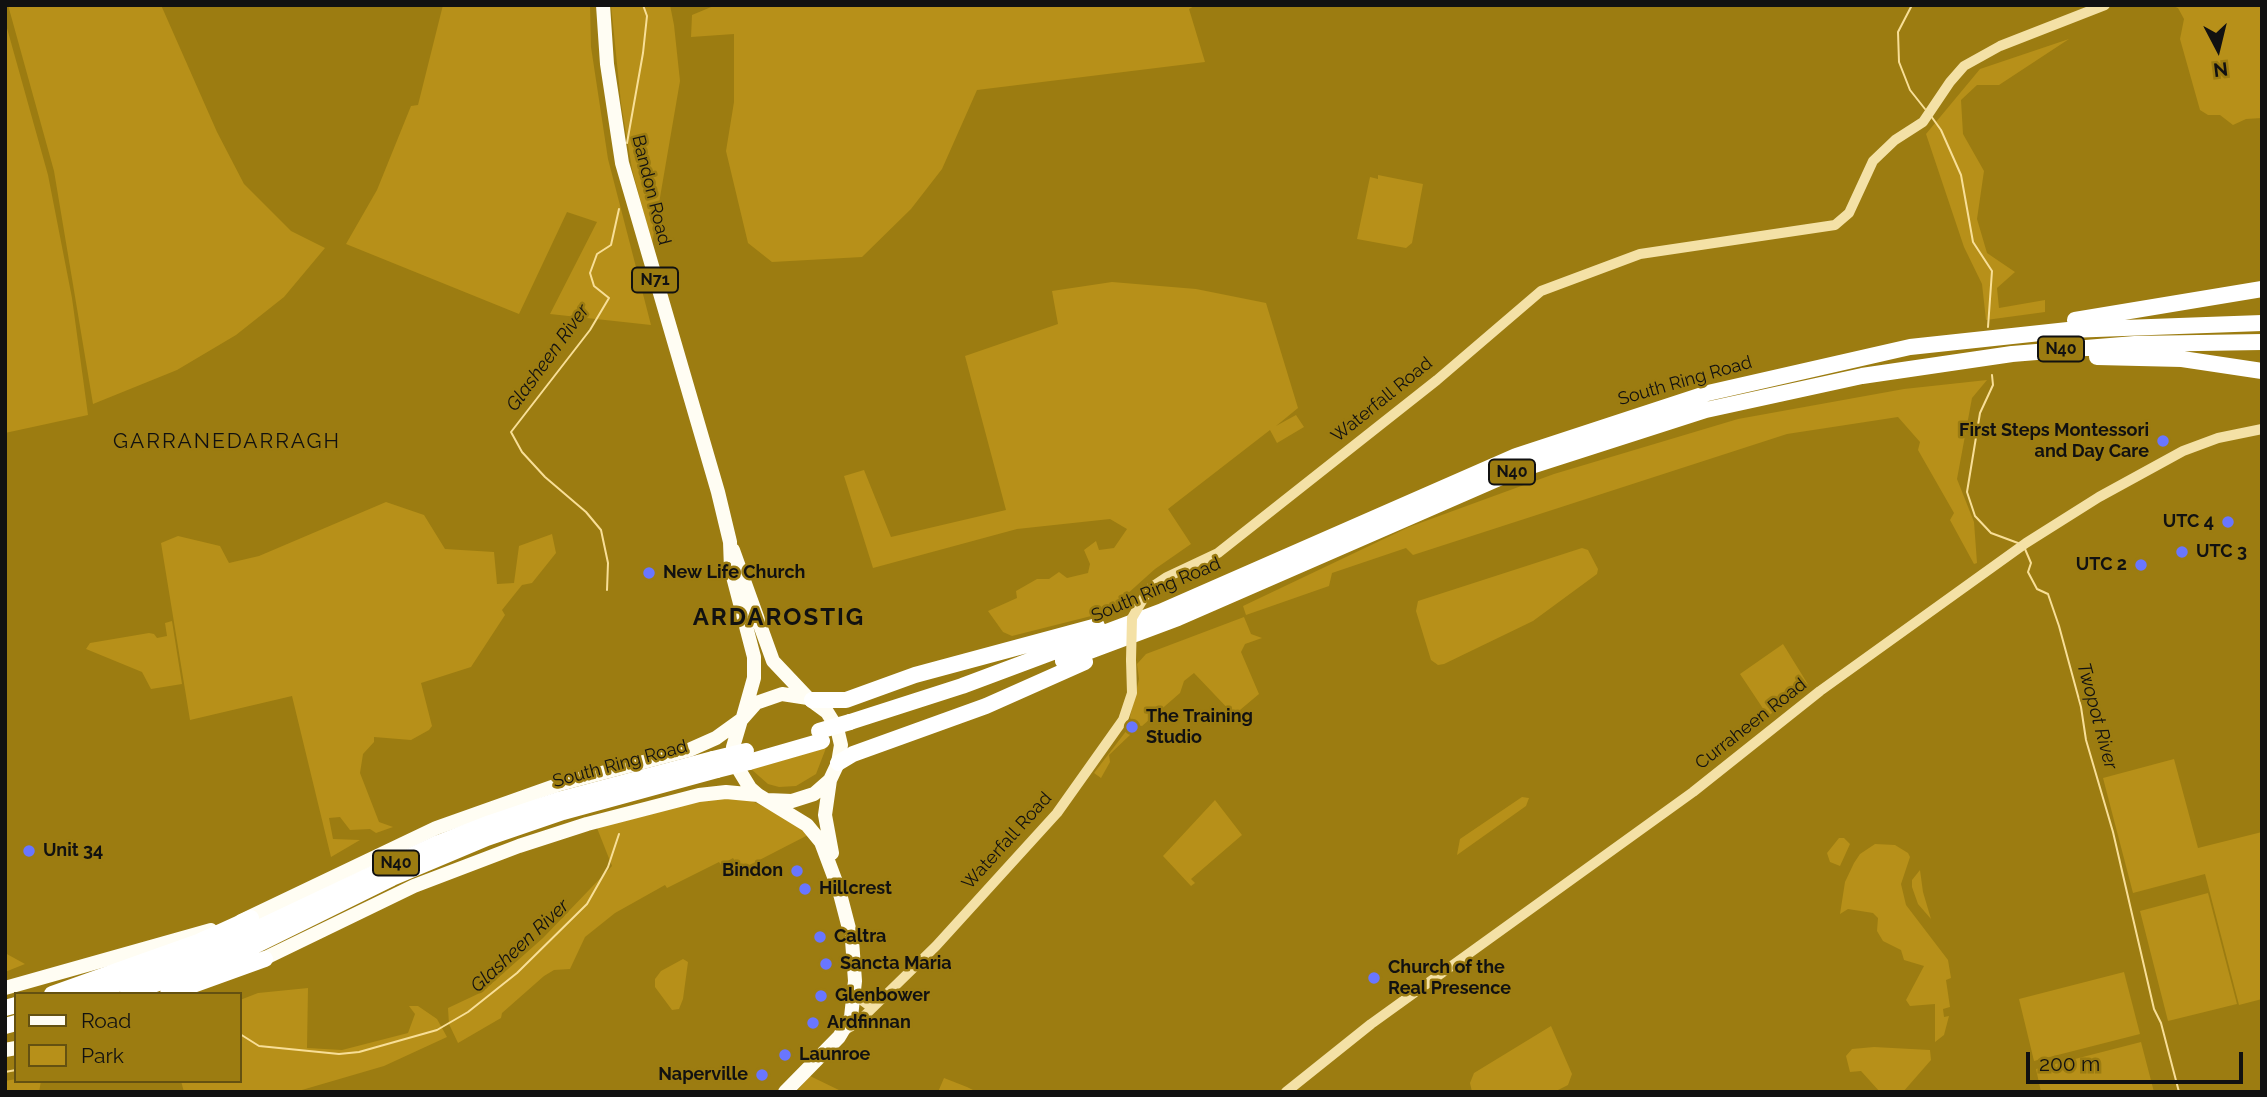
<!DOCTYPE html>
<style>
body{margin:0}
#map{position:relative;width:2267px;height:1097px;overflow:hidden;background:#9c7c11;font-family:Raleway,sans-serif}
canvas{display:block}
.frame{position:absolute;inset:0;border:7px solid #111;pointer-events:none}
.legend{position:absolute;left:14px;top:992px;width:228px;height:91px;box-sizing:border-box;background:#9c7c11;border:2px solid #645111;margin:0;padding:9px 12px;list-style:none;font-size:21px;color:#111}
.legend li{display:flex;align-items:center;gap:14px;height:35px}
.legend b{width:35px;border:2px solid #645111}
.north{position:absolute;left:2183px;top:14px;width:70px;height:70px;-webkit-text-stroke:5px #9c7c11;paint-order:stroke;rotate:173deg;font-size:19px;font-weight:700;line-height:28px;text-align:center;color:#111}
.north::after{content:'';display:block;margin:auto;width:24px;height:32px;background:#111;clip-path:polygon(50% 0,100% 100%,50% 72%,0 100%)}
.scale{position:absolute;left:2026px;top:1052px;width:217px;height:32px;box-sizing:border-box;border:4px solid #111;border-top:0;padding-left:9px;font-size:21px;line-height:24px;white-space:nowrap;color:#111;-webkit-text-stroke:5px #9c7c11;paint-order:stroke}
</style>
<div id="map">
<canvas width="2267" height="1097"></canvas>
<div class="frame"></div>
<ul class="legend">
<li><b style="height:9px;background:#fffdf3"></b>Road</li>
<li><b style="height:19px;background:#b79019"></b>Park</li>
</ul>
<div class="north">N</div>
<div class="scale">200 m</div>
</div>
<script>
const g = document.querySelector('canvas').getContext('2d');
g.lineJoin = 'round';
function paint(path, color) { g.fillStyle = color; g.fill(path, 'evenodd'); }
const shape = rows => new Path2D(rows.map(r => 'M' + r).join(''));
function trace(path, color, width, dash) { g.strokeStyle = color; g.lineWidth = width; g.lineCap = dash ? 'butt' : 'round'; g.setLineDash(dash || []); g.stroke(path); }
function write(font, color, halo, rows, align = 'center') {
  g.font = font + ' Raleway,sans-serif'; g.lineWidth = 5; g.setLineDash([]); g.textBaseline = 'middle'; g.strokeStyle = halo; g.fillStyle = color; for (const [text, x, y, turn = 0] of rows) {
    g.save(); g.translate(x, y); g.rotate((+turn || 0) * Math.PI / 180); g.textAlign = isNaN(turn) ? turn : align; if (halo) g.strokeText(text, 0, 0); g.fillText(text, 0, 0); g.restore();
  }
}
paint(shape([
 [8,5,161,5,217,132,244,184,291,231,325,248,284,297,236,335,177,370,93,404,54,171],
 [443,5,590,5,591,47,608,159,651,325,550,314,597,222,567,212,519,314,346,244,377,190,411,106,418,105],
 [611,5,670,5,674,25,680,81,652,244,632,169,621,103],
 [716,5,1196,5,1189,9,1205,62,977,90,942,169,911,209,862,257,772,262,748,243,726,151,734,102,734,34,691,37,692,15],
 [2170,5,2262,5,2262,118,2246,119,2233,125,2220,115,2208,115,2200,110,2180,39,2184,19,2178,8],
 [5,21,48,175,72,298,88,415,5,433],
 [2069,39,1999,85,1977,85,1961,100,1963,134,1984,171,1977,219,1987,253,2015,272,1997,288,1999,308,2045,300,2045,312,1986,320,1982,284,1964,247,1926,134,1980,69],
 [1378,175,1423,184,1412,243,1406,248,1357,239,1370,177,1378,179],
 [1112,282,1196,289,1266,303,1298,408,1276,426,1296,415,1304,427,1277,443,1270,430,1168,509,1191,544,1155,569,1107,612,1012,636,1003,632,988,611,1017,598,1016,591,1037,579,1049,579,1059,572,1067,578,1088,573,1090,564,1084,550,1096,541,1099,550,1114,548,1127,529,1110,519,1017,529,873,568,844,476,864,470,891,537,1006,510,965,356,1058,324,1052,291],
 [1987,380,1972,398,1957,479,1974,522,1977,563,1974,564,1950,520,1954,513,1918,450,1920,442,1898,417,1787,434,1413,555,1406,548,1332,573,1329,586,1246,615,1243,606,1409,527,1554,474,1738,419,1904,389],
 [386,502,424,515,445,549,494,552,497,584,514,583,519,546,552,534,556,553,532,583,522,585,502,610,505,615,471,667,421,683,432,726,429,730,411,740,374,737,374,742,363,754,360,773,379,822,393,827,376,833,370,829,350,830,340,817,329,818,333,839,360,840,331,857,292,696,190,720,161,543,178,536,220,546,229,563,259,556],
 [1582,548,1588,550,1598,569,1597,574,1533,621,1444,664,1438,665,1431,660,1416,611,1418,601],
 [1244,617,1251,634,1262,638,1245,644,1241,652,1259,694,1234,715,1194,673,1184,681,1180,693,1142,726,1132,724,1130,717,1139,679,1137,664,1146,654],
 [172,621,182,684,151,689,142,672,86,649,90,643,149,633,154,634,157,638,167,636,165,623],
 [1783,644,1809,686,1768,716,1740,674],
 [1127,730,1131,734,1109,755,1110,762,1101,778,1094,773],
 [826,748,816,774,796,786,779,787,768,784,751,769],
 [2174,759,2198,848,2262,832,2262,999,2239,1005,2205,874,2133,893,2103,778],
 [1522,797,1529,798,1526,806,1457,855,1460,839],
 [712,798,750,800,797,823,808,835,740,870,733,858,721,865,719,862,667,888,665,885,615,913,585,937,570,969,554,970,544,976,502,1013,501,1018,458,1043,449,1024,448,1008,482,992,543,938,612,866,597,828],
 [1215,800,1242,835,1191,879,1195,883,1191,886,1163,856],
 [1839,838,1844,838,1850,844,1840,866,1830,862,1827,853],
 [1875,844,1895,845,1908,853,1910,857,1901,884,1906,905,1948,960,1951,978,1946,980,1950,1007,1943,1009,1944,1017,1949,1016,1944,1035,1935,1042,1935,1004,1910,1006,1906,1000,1924,966,1904,960,1901,950,1883,941,1877,931,1878,918,1873,913,1848,909,1840,914,1845,882,1854,863,1860,854],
 [1920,870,1923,892,1931,919,1918,904,1912,887,1912,880],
 [2208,893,2237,1004,2168,1021,2140,911],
 [5,953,25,964,5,972],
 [683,959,688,962,683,999,679,1009,672,1010,655,987,655,979,661,971],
 [2124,972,2140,1034,2034,1061,2019,999],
 [308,988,307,1048,342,1050,408,1033,415,1014,409,1006,418,1006,437,1019,447,1037,384,1066,295,1092,184,1092,181,1081,240,1081,240,1000,258,993],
 [1551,1026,1572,1074,1568,1085,1554,1092,1472,1092,1470,1083,1474,1073],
 [2141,1042,2154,1092,2041,1092,2036,1069],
 [1874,1047,1930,1050,1931,1060,1903,1092,1880,1092,1861,1071,1850,1072,1846,1056,1852,1049],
 [810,1076,843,1092,796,1092],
 [944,1078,967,1087,977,1092,938,1092],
 [16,1079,16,1081,41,1081,39,1092,5,1092,5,1081]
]), '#b79019');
trace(shape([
 [1912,5,1898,32,1899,62,1910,90,1925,109],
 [1931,116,1941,130,1961,175,1973,242,1992,271,1988,327],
 [627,143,643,53,647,16,643,5],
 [1992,375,1993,385,1980,413,1967,492,1975,516,1991,533,2018,543],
 [2025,549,2031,563,2028,572,2037,589,2048,594,2059,626,2081,707,2086,740,2113,832,2154,1009,2161,1023,2179,1092],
 [607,590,608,563,601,530,586,512,545,477,522,452,511,432,590,330,609,298,594,286,590,273,597,254,611,245,619,209],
 [240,1034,259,1046,339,1054,359,1052,437,1030,468,1012,517,973,587,904,608,867,619,834],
 [5,1072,16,1070]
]), '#f8df97', 2);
trace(shape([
 [1149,589,1167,577,1218,553,1437,380,1541,291,1640,254,1835,225,1849,213,1873,161,1895,140,1923,122,1950,82,1964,66,2000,46,2105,5],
 [855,995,867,1004,876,1004],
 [845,1030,857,1023,936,946,1057,813,1123,720,1132,693,1131,660],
 [1286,1092,1371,1024,1693,792,1820,691,2026,543,2099,497,2183,451,2218,438,2262,429]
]), '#f4e1a6', 10);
trace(shape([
 [603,5,607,64,622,163,718,492,730,542,731,569,754,657,754,678,743,717],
 [733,550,773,661,808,698],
 [830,780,825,815,832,853],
 [767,800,792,801,814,794,830,780,838,763,841,745,837,728,827,712,808,698,782,694,756,703,741,720,733,747,736,765,750,788,758,795,807,825,821,842,839,890,852,940,855,981,851,1017,839,1037,785,1092],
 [241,921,436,828,560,784,689,750,716,738,741,720],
 [255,963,414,886,519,846,587,824,699,795,726,792,758,795],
 [5,988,211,930],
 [5,1050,16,1048]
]), '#fffdf3', 14);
trace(shape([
 [2075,320,2262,289],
 [2097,357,2182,359,2262,371],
 [1063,661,1178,618,1513,472,1706,410,1862,376,2012,354,2135,344,2262,342],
 [812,700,846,700,915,675,1097,626],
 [850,722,962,686,1160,612,1516,456,1708,393,1910,347,2068,330,2262,323],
 [749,762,822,741],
 [838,763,853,754,986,706,1085,662],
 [52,994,198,942,251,918],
 [88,994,193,959,436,844,490,823,558,800,713,759],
 [128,994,238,954,392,878,487,838,563,812,717,770],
 [168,994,265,959],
 [5,1008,16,1005],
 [5,1026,16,1023]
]), '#fff', 16);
trace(shape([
 [1131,660,1132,618,1149,589]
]), '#f4e1a6', 10);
trace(shape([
 [819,731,850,722],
 [713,759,746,751],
 [717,770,749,762]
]), '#fff', 16);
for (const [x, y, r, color] of [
 [2163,441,7,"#6976ff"],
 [2228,522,7,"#6976ff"],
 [2182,552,7,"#6976ff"],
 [2141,565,7,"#6976ff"],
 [649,573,7,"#6976ff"],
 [1132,727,7,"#6976ff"],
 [29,851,7,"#6976ff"],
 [797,871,7,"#6976ff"],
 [805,889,7,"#6976ff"],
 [820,937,7,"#6976ff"],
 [826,964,7,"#6976ff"],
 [1374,978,7,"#6976ff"],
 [821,996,7,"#6976ff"],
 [813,1023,7,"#6976ff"],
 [785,1055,7,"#6976ff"],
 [762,1075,7,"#6976ff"]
]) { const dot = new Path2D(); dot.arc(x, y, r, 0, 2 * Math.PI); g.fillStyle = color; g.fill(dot); trace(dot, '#9c7c11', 2.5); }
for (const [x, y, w] of [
 [655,280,46],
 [2061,349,46],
 [1512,472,46],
 [396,863,46]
]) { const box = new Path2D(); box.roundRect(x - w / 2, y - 12.5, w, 25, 5); g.fillStyle = '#9c7c11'; g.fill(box); trace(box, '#111', 2); }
write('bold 16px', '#111', null, [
 ["N71",655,280],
 ["N40",2061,349],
 ["N40",1512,472],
 ["N40",396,863]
]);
write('18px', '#111', '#9c7c11', [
 ["Bandon Road",651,190,76],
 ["South Ring Road",1685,381,-16],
 ["Waterfall Road",1382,400,-39],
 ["South Ring Road",1156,590,-23],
 ["Curraheen Road",1751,724,-38],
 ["South Ring Road",620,764,-15],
 ["Waterfall Road",1007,841,-48]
]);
write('bold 18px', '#111', '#9c7c11', [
 ["First Steps Montessori",2149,431,"right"],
 ["and Day Care",2149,452,"right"],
 ["UTC 4",2214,522,"right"],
 ["UTC 3",2196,552],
 ["UTC 2",2127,565,"right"],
 ["New Life Church",663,573],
 ["The Training",1146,717],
 ["Studio",1146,738],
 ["Unit 34",43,851],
 ["Bindon",783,871,"right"],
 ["Hillcrest",819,889],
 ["Caltra",834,937],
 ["Sancta Maria",840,964],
 ["Church of the",1388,968],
 ["Real Presence",1388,989],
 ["Glenbower",835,996],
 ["Ardfinnan",827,1023],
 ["Launroe",799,1055],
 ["Naperville",748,1075,"right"]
], 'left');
write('italic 19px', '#111', '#9c7c11', [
 ["Glasheen River",548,358,-54],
 ["Twopot River",2097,716,75],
 ["Glasheen River",520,946,-43]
]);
g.letterSpacing = '2px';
write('21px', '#111', '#9c7c11', [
 ["GARRANEDARRAGH",227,442]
]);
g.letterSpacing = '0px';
g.letterSpacing = '2px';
write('bold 24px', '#111', '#9c7c11', [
 ["ARDAROSTIG",779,618]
]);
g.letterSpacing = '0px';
</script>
